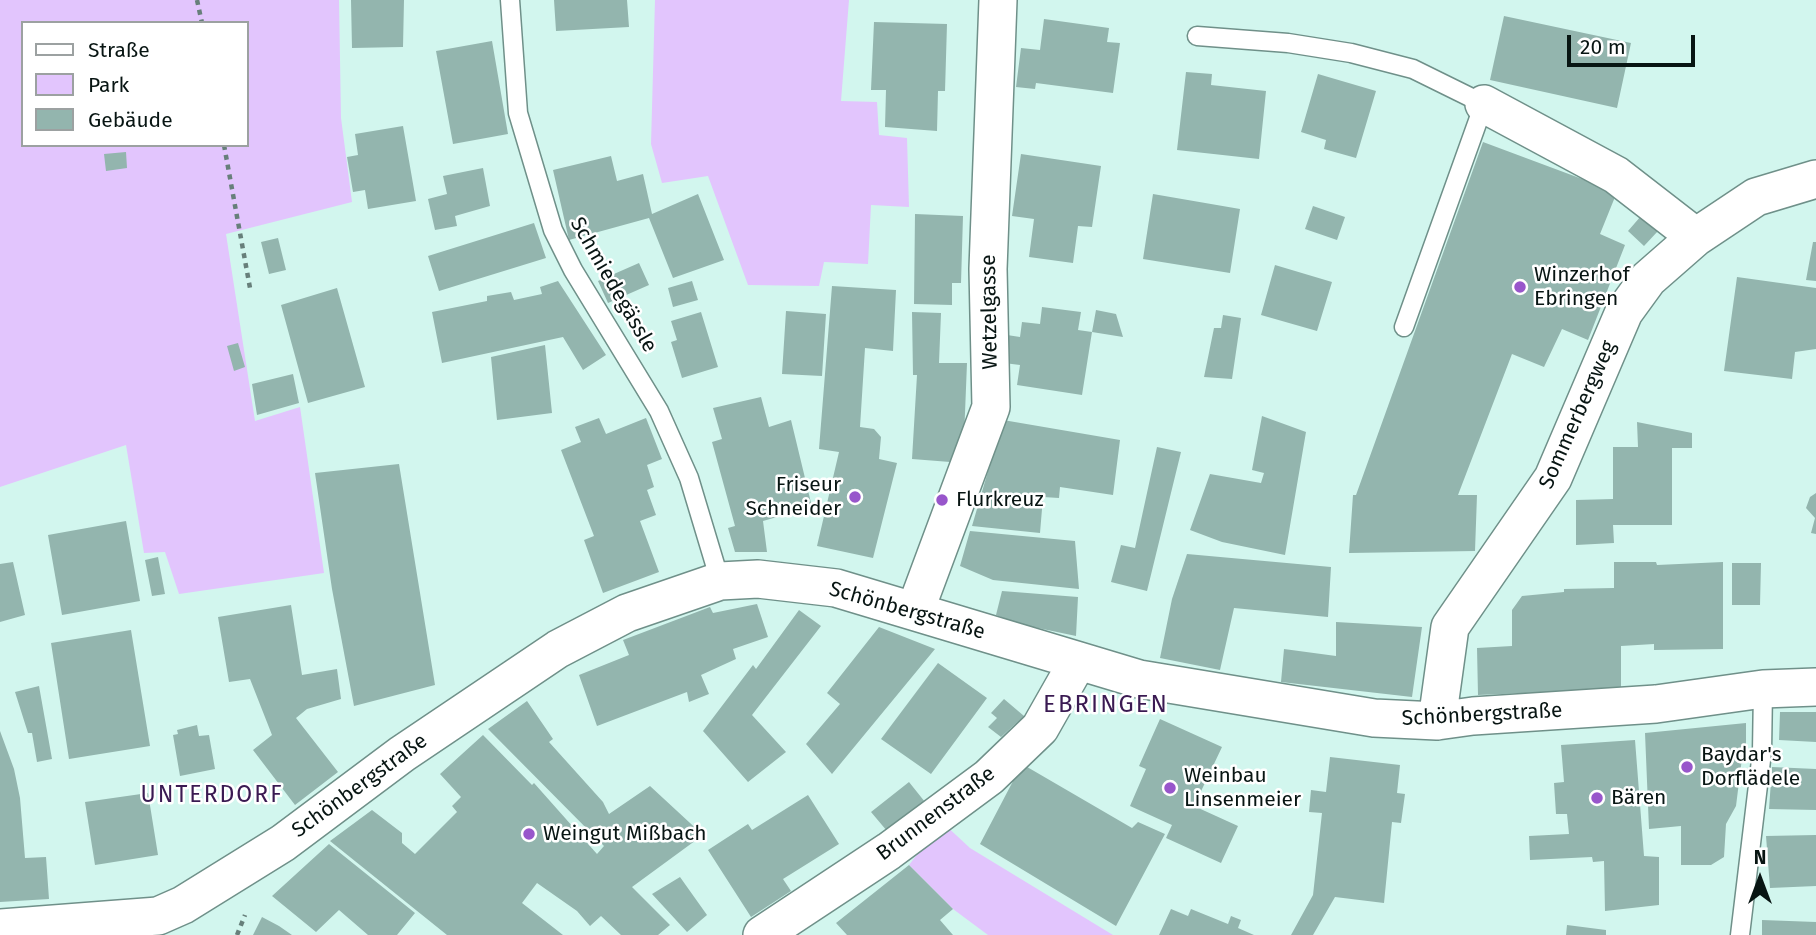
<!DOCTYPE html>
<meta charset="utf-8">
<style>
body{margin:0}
#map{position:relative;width:1816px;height:935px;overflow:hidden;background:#d2f6ee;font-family:"Fira Sans",sans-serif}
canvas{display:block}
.legend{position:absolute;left:21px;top:21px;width:228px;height:126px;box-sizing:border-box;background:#fff;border:2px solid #9ca1a1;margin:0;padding:9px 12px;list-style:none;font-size:21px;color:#081513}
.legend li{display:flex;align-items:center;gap:14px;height:35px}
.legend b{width:35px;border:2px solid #9ca1a1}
.north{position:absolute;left:1725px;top:844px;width:70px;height:70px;-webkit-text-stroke:5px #fff;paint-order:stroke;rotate:0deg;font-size:19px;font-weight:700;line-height:28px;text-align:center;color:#081513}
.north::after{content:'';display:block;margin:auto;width:24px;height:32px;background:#081513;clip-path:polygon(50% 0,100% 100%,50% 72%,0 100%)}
.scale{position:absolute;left:1567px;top:35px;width:128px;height:32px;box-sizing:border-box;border:4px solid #081513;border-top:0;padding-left:9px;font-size:21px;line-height:24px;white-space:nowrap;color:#081513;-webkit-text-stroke:5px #fff;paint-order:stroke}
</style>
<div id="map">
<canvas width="1816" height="935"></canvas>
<ul class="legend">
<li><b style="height:9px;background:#fff"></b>Straße</li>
<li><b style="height:19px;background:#e2c5fd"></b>Park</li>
<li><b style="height:19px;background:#93b5ae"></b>Gebäude</li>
</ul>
<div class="north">N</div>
<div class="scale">20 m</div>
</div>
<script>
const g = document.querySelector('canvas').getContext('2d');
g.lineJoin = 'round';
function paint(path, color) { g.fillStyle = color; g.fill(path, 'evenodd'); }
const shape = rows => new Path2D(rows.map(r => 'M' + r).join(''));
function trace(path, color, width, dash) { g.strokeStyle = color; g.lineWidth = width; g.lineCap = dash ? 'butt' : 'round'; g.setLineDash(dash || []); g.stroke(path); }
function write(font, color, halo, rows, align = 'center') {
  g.font = font + ' "Fira Sans",sans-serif'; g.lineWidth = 5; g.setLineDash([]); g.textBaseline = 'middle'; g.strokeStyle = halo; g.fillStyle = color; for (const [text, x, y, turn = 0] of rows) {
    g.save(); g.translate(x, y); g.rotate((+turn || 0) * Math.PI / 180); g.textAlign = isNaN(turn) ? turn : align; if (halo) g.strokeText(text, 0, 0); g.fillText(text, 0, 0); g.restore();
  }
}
paint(shape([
 [0,0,339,0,341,118,352,202,226,234,255,421,300,407,324,573,179,594,165,552,144,553,126,445,0,487],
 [23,23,247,23,247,145,23,145],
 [655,0,849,0,841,101,877,102,879,135,907,138,909,207,871,205,868,264,824,262,819,286,748,285,708,176,662,183,651,144],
 [942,822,970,848,1113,935,988,935,953,909,909,865]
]), '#e2c5fd');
paint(shape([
 [351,0,404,0,403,47,352,48],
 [554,0,627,0,629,27,556,31],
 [1504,16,1631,43,1617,108,1490,80],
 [1044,19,1109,28,1107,42,1120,43,1113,93,1036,83,1035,89,1016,87,1021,48,1040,50],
 [874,22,947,24,945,91,938,91,937,131,885,127,886,90,871,90],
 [492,41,508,134,453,144,436,51],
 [1186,72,1212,74,1211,85,1266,91,1259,159,1177,150],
 [1318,74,1376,91,1356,158,1324,149,1326,140,1301,132],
 [403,126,416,201,368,209,365,190,353,192,347,157,358,155,355,134],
 [1483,142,1617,192,1600,234,1625,245,1588,340,1562,329,1544,367,1512,354,1458,495,1477,495,1475,551,1349,553,1353,495,1356,495],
 [126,152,127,168,106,171,104,154],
 [1021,154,1101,166,1092,227,1078,226,1073,263,1029,257,1034,219,1012,216],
 [611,156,617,181,643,174,652,214,698,194,724,260,673,278,649,218,569,240,553,170],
 [483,168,490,206,455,216,457,226,435,230,428,199,447,194,443,176],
 [1153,194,1240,209,1230,273,1143,259],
 [1313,206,1345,217,1337,240,1305,229],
 [915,214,963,216,961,283,952,283,952,305,914,304],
 [1641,216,1658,231,1644,246,1628,231],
 [534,223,546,258,439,291,428,256],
 [278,238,286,270,269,274,261,242],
 [1813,242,1816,242,1816,281,1806,280],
 [639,263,649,285,608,303,598,281],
 [1275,265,1332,282,1317,331,1261,315],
 [1737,277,1816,288,1816,349,1795,352,1792,379,1724,371],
 [558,281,606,355,583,370,563,337,442,363,432,312,487,301,487,296,511,292,514,300,542,294,540,287],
 [692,281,698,300,673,307,668,288],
 [832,286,896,290,893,351,865,348,860,427,874,429,881,437,879,459,897,463,873,558,817,546,839,452,819,449],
 [337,288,365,387,308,403,281,305],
 [1042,307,1081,312,1078,330,1092,332,1082,395,1017,385,1020,365,1004,363,1007,335,1020,337,1022,322,1040,324],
 [1096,310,1116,314,1123,337,1092,332],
 [786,311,826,314,822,376,782,374],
 [701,312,718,367,682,378,671,342,677,340,671,321],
 [912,312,941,313,939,363,967,363,963,463,912,459,917,375,913,375],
 [1223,315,1241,318,1232,379,1204,377,1214,328,1221,328],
 [238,343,245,367,234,371,227,346],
 [545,345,552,413,497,420,491,357],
 [293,374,299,403,257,415,252,384],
 [761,397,769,427,791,420,812,507,763,521,767,552,735,552,728,528,735,526,712,442,722,439,713,408],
 [1262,416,1306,432,1285,555,1222,542,1190,530,1210,474,1261,483,1264,473,1252,470],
 [599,418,606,434,646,418,662,459,647,465,654,487,647,490,656,515,640,521,659,572,603,593,584,540,594,536,561,450,581,442,575,427],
 [1003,420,1120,440,1113,495,1060,487,1059,498,1043,497,1040,533,972,526],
 [1637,422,1692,433,1692,448,1672,448,1672,525,1613,525,1614,543,1576,545,1576,500,1613,499,1613,447,1638,447],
 [1157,447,1181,452,1147,591,1111,582,1121,545,1135,548],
 [399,464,435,685,354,706,332,589,315,473],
 [1816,493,1816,534,1811,533,1815,518,1806,508,1810,497],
 [126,521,140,601,62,615,48,535],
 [970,531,1075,541,1079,589,993,580,960,566],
 [1187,554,1331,567,1328,617,1234,608,1220,670,1160,658,1172,599],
 [158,557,165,594,152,596,145,560],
 [13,562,25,615,0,622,0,564],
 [1614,562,1656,562,1657,565,1723,562,1723,649,1654,650,1654,644,1621,646,1621,689,1478,695,1477,648,1512,646,1512,610,1522,596,1564,592,1564,589,1614,588],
 [1732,563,1761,563,1760,605,1732,605],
 [1002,591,1078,597,1076,636,1019,624,996,615],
 [757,604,768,637,733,649,736,659,701,675,709,694,689,702,687,692,597,726,579,675,629,655,623,640,710,607,713,613],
 [291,605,302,675,337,669,341,699,307,709,296,718,338,772,295,805,253,750,272,735,250,679,229,682,218,617],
 [799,610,821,626,752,715,786,752,748,782,703,731,753,665,756,669],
 [1336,622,1422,627,1412,697,1281,682,1284,649,1336,656],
 [879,627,935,649,832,774,806,744,840,704,827,693],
 [131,630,150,746,69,759,51,643],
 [938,663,987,698,931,774,881,739],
 [39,686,52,759,37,762,32,733,28,733,15,692],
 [1004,699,1024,716,1001,737,988,727,997,718,991,713],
 [527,701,553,739,549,742,603,802,609,814,650,786,703,835,632,887,670,925,658,935,621,935,601,916,590,926,577,911,537,883,522,903,563,935,447,935,330,841,372,810,402,833,402,843,415,854,457,812,452,806,461,797,440,774,483,735,532,785,534,783,597,854,604,846,488,729],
 [1780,712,1816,712,1816,742,1779,740],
 [1160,719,1222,747,1194,806,1238,826,1221,863,1166,838,1172,825,1130,806,1146,769,1139,766],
 [1746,723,1746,758,1742,758,1736,806,1726,824,1724,857,1711,865,1681,865,1681,826,1649,829,1645,733],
 [197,725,199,736,209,735,215,769,180,776,173,735,178,734,177,730],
 [0,731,14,769,20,798,25,858,46,857,49,899,0,902],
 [1635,740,1644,856,1659,857,1659,905,1605,911,1604,861,1593,862,1592,857,1530,860,1529,836,1569,834,1567,814,1556,814,1554,783,1564,782,1561,745],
 [1330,757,1400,765,1397,793,1405,794,1401,823,1392,822,1384,903,1335,897,1313,935,1291,935,1313,895,1322,813,1309,812,1311,790,1326,792],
 [1022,764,1132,828,1138,822,1165,834,1116,926,980,844],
 [1772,767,1816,769,1816,810,1769,809],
 [909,782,925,802,887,831,871,812],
 [148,793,158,855,95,865,85,802],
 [808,795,839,844,783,879,791,891,751,917,708,850,748,824,752,830],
 [1816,835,1816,886,1770,888,1766,836],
 [329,844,415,913,397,935,368,935,339,910,316,932,272,896],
 [909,865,953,909,940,920,953,935,847,935,836,923],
 [680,877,707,915,687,932,652,894],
 [1171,909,1188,916,1191,909,1228,924,1231,916,1241,920,1238,928,1254,935,1159,935],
 [262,917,279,926,292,935,253,935],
 [1762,920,1816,922,1816,935,1762,935],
 [1567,925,1606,930,1606,935,1566,935]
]), '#93b5ae');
const lane = shape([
 [510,0,518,113,553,230,573,270,659,411,689,478,720,581],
 [1197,36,1288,43,1351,53,1413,69,1484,104,1404,327],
 [1740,935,1762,752,1763,689]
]);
const street = shape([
 [1484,104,1616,175,1696,237],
 [915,611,991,407,988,269,998,0],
 [1437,721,1450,627,1553,478,1624,312,1648,279,1696,237,1756,197,1816,179],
 [0,928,158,916,183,905,283,843,402,754,558,649,627,613,720,581,758,579,836,588,1139,679,1374,718,1437,721,1473,716,1656,704,1763,689,1816,687],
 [762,935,889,851,989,777,1040,728,1078,661]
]);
trace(lane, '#6f9089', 21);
trace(street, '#6f9089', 40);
trace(shape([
 [197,0,202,23],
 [224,145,250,288],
 [237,935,245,915]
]), '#677f7a', 4.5, [5, 5]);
trace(lane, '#fff', 18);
trace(street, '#fff', 37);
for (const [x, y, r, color] of [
 [1520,287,7,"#9856cb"],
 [855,497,7,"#9856cb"],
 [942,500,7,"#9856cb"],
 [1687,767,7,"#9856cb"],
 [1170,788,7,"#9856cb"],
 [1597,798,7,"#9856cb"],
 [529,834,7,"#9856cb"]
]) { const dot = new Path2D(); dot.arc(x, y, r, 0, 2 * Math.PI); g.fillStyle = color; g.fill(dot); trace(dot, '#fff', 2.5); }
write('21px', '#081513', '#fff', [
 ["Winzerhof",1534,275],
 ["Ebringen",1534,299],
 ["Friseur",841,485,"right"],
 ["Schneider",841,509,"right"],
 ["Flurkreuz",956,500],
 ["Baydar's",1701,755],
 ["Dorflädele",1701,779],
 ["Weinbau",1184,776],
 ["Linsenmeier",1184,800],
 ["Bären",1611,798],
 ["Weingut Mißbach",543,834]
], 'left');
write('21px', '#081513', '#fff', [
 ["Schmiedegässle",613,285,60],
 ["Wetzelgasse",990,312,-91],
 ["Sommerbergweg",1578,415,-66],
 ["Schönbergstraße",907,611,16],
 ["Schönbergstraße",1482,715,-3],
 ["Schönbergstraße",360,786,-36],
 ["Brunnenstraße",936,814,-37]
]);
g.letterSpacing = '2px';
write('23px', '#3a1a52', '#fff', [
 ["UNTERDORF",212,796]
]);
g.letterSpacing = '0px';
g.letterSpacing = '2px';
write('24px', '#3a1a52', '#fff', [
 ["EBRINGEN",1106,705]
]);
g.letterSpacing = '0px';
</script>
